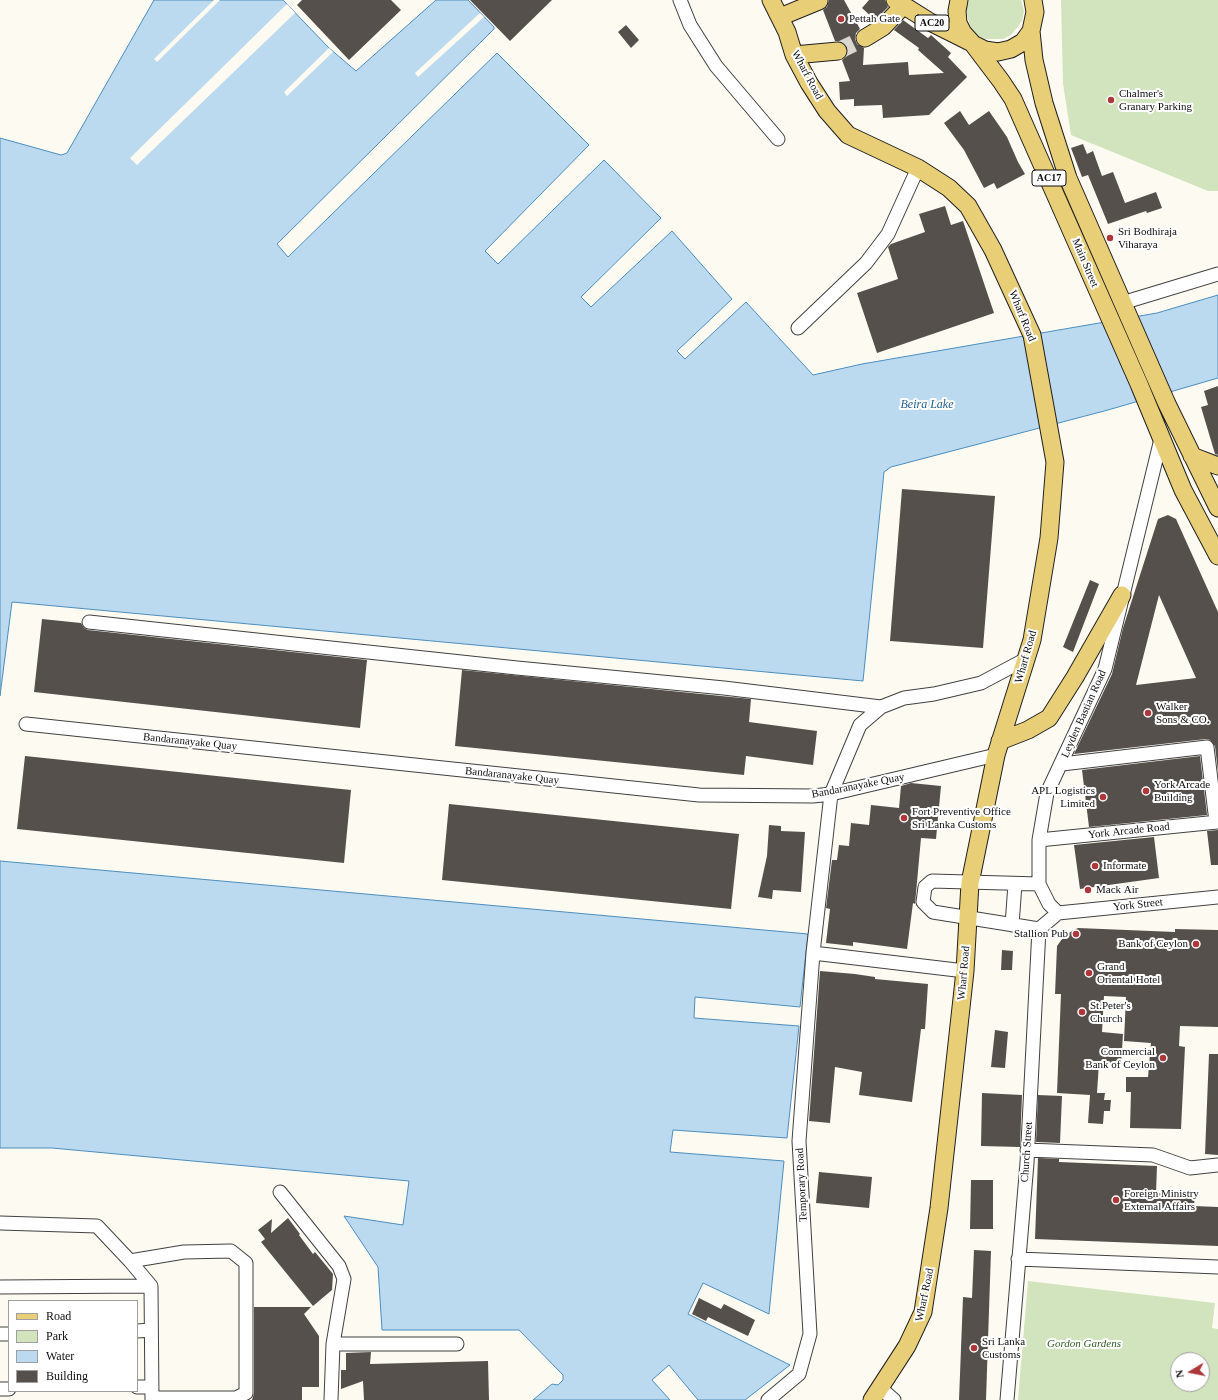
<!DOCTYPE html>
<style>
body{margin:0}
#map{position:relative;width:1218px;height:1400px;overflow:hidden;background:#fdfbf1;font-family:Georgia,serif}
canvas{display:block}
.legend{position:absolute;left:8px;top:1300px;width:130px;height:92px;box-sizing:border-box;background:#fff;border:1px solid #9f9f9f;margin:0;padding:5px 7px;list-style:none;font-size:12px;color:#0e0e0e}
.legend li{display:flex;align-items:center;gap:8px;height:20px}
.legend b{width:20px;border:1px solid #9f9f9f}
.north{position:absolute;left:1170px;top:1352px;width:40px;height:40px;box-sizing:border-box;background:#fff;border:1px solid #9f9f9f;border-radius:50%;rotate:260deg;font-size:11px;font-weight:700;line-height:16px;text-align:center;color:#0e0e0e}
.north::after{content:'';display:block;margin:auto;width:14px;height:18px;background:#ad373a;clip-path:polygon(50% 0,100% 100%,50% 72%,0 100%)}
</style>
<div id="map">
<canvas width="1218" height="1400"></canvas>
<ul class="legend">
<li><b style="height:5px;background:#e8cf77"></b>Road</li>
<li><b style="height:11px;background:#d1e4be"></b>Park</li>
<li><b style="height:11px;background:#bcdaef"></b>Water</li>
<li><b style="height:11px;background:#55504c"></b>Building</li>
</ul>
<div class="north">N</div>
</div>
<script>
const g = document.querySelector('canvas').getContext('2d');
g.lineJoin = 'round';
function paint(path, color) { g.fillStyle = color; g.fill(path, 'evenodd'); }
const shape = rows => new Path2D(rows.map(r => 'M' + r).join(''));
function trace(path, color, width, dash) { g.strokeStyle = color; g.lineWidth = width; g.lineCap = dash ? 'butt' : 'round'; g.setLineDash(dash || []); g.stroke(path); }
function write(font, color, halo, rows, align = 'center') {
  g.font = font + ' Georgia,serif'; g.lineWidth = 4; g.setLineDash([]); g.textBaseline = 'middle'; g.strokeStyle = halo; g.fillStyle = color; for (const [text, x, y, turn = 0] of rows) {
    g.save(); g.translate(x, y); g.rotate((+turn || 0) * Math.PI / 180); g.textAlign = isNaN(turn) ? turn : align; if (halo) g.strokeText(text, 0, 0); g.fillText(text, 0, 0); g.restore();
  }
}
paint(shape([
 [969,0,1021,0,1024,11,1022,21,1011,35,1003,39,985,39,977,35,971,28,968,19,966,10],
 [1061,0,1218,0,1218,191,1208,191,1071,135,1063,84],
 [1028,1281,1215,1303,1212,1328,1218,1329,1218,1400,1018,1400],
 [1178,1360,1202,1360,1202,1384,1178,1384]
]), '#d1e4be');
const water = shape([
 [154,0,283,0,329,48,356,71,436,0,468,0,494,27,494,29,277,244,288,257,497,53,589,145,485,251,498,264,604,160,661,218,581,297,591,307,672,231,732,299,677,351,685,359,746,302,813,375,862,364,1157,313,1218,295,1218,378,1108,410,891,467,884,472,863,681,12,602,0,696,0,138,61,155,67,153,154,0],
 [0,861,808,934,800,1007,695,997,694,1018,799,1026,787,1138,673,1130,670,1152,784,1161,769,1314,703,1283,688,1314,790,1365,745,1400,698,1400,669,1365,652,1380,670,1400,533,1400,552,1384,558,1385,563,1380,563,1375,519,1330,382,1330,378,1267,344,1216,403,1225,409,1181,52,1148,0,1148,0,861]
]);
paint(water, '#bcdaef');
trace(water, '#4b8dbd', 1);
paint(shape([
 [214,0,220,0,157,62,154,59],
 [287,4,295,13,137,165,130,158],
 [480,13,484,17,418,77,415,73],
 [329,48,333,52,287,96,284,92]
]), '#fdfbf1');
paint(shape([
 [302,0,391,0,401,10,349,60,297,5],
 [470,0,552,0,510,41],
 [829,0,844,0,860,29,856,33,855,39,857,44,864,48,863,65,908,62,909,75,944,73,918,50,919,48,894,30,903,20,928,38,931,35,951,53,948,57,967,77,929,115,883,118,882,105,854,106,854,99,840,100,839,82,850,81,842,60,847,56,848,50,843,42,835,41,823,10,827,7],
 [869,0,885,0,888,7,875,20,862,8],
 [626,25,639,40,631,48,618,32],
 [960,111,969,125,989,111,1007,137,1018,162,1025,174,997,189,994,183,984,188,964,150,944,123],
 [1083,144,1087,154,1093,151,1102,176,1113,172,1125,203,1156,192,1162,208,1147,213,1146,211,1108,224,1088,175,1082,177,1071,148],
 [945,206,951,225,963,221,994,313,877,353,857,293,898,279,888,247,891,244,925,232,919,214],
 [1218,386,1218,455,1215,454,1201,407,1208,405,1204,391],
 [902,489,995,496,983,648,890,641],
 [1168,515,1176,519,1218,612,1218,772,1215,746,1210,740,1206,739,1074,754,1112,674,1123,628,1158,519],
 [1159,595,1196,678,1136,685],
 [1090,580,1099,584,1073,652,1063,647],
 [42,619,81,623,84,628,88,630,367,660,360,728,34,692],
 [462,670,751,699,749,722,817,731,813,765,746,756,744,775,455,746],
 [25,756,351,790,344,863,17,829],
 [1200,756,1207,815,1089,827,1082,770],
 [911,783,941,786,936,839,921,838,915,904,913,903,907,949,853,942,853,946,826,943,830,909,826,908,832,860,837,860,839,845,849,846,851,823,869,825,871,805,899,808,901,786],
 [449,804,739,834,731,909,442,880],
 [769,825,781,826,781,831,805,832,801,892,773,890,772,899,758,897,767,856],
 [1218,830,1218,865,1211,865,1207,831],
 [1154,837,1159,878,1080,889,1074,845],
 [1078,928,1175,932,1175,929,1218,930,1218,1027,1180,1026,1179,1046,1185,1047,1181,1129,1130,1128,1131,1092,1126,1092,1126,1077,1148,1077,1151,1043,1124,1041,1126,997,1104,996,1102,1032,1123,1034,1121,1065,1099,1063,1097,1093,1105,1093,1104,1100,1111,1100,1110,1111,1104,1111,1103,1124,1088,1123,1090,1095,1057,1093,1061,994,1055,994,1057,946,1065,935],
 [1002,950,1013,951,1012,970,1001,970],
 [820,971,855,974,875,977,875,979,928,984,925,1029,921,1029,912,1102,859,1095,862,1072,835,1067,830,1123,809,1121],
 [995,1030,1008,1032,1005,1068,991,1067],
 [1209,1054,1218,1054,1218,1155,1205,1154],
 [982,1093,1022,1095,1020,1147,981,1146],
 [1038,1095,1062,1096,1060,1143,1036,1142],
 [1038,1158,1059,1159,1059,1162,1157,1166,1156,1193,1195,1194,1194,1206,1218,1207,1218,1246,1035,1239],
 [819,1172,872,1177,869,1208,816,1203],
 [971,1180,993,1180,993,1229,970,1229],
 [288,1218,300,1234,299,1235,313,1254,315,1252,333,1274,332,1290,313,1306,261,1242,265,1239,258,1230,272,1219,271,1233],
 [974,1250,991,1251,986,1400,959,1400,963,1297,972,1298],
 [699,1298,721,1309,724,1304,755,1320,748,1336,708,1317,706,1321,692,1314],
 [254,1307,311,1307,304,1314,319,1336,319,1387,302,1387,302,1400,252,1400,254,1393],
 [371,1352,370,1364,488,1361,489,1400,364,1400,363,1381,341,1389,341,1370,346,1370,346,1353]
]), '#55504c');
trace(shape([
 [838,51,865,38]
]), '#d9d7cf', 17, [17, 8]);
const minor = shape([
 [680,0,690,25,716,66,778,139],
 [1122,303,1218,274],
 [798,328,866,263,888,234,918,168],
 [89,622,517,668,724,688,881,707],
 [26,724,699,795,813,796,831,794,996,755],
 [1062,764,1207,747,1216,822],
 [1039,840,1218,822],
 [1039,884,932,881,925,887,923,902,933,912,1039,929],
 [1058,913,1049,904,1039,884,1039,840,1047,793,1105,669,1161,439],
 [1058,913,1218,897],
 [1012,925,1015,884],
 [965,971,813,953,831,794,860,725,881,707,904,698,934,694,981,683,1026,659],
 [1027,1150,1153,1155,1190,1168,1218,1165],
 [280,1192,339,1266,344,1279,333,1344,331,1400],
 [0,1223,97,1226,130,1261,151,1286],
 [1018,1259,1218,1267],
 [130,1261,184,1252,231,1251,246,1263,246,1393,236,1398,152,1398],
 [0,1287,151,1286,152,1400],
 [137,1331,151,1330],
 [0,1334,9,1334],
 [333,1344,457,1344],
 [137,1387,152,1387],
 [879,1387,894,1400],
 [0,1389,9,1389],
 [768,1400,799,1374,810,1334,799,1141,813,953],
 [1007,1400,1027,1163,1039,929,1058,913]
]);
const major = shape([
 [771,0,787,32,794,55,809,83,827,111,848,135,918,168,949,188,968,206,993,250,1032,335,1055,462,1049,538,1032,640,996,755,970,883,965,971,939,1208,923,1312,907,1346,872,1400],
 [895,0,930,22,970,42],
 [959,0,957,11,958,23,963,33,973,44,985,50,998,52,1011,49,1023,42,1031,31,1035,12,1033,0],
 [780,17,819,1],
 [1031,31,1034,60,1044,103,1068,178,1167,404,1218,508],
 [865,38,883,27,903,6],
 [973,44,1001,81,1013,99,1139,384,1183,490,1218,556],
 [794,55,838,51],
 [1192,456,1218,466],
 [1000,741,1028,730,1049,718,1075,677,1122,595]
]);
trace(minor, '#414141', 15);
trace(major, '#1f1f1f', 19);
trace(minor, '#fff', 13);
trace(major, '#e8cf77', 17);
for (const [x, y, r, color] of [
 [841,19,4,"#ad373a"],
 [1111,100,4,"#ad373a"],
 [1110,238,4,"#ad373a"],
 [1148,713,4,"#ad373a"],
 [1146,791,4,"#ad373a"],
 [1103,797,4,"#ad373a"],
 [904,818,4,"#ad373a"],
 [1095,866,4,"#ad373a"],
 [1088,890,4,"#ad373a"],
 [1076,934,4,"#ad373a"],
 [1196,944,4,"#ad373a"],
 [1089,973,4,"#ad373a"],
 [1082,1012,4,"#ad373a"],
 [1163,1058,4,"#ad373a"],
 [1116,1200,4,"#ad373a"],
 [974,1348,4,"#ad373a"]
]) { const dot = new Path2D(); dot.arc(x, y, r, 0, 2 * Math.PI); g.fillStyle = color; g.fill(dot); trace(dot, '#fff', 1.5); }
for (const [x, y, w] of [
 [932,23,34],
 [1049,178,34]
]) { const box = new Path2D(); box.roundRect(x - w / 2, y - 8, w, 16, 3); g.fillStyle = '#fff'; g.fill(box); trace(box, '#0e0e0e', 1); }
write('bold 10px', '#0e0e0e', null, [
 ["AC20",932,23],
 ["AC17",1049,178]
]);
write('11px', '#0e0e0e', '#fff', [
 ["Pettah Gate",849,19],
 ["Chalmer's",1119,94],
 ["Granary Parking",1119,107],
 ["Sri Bodhiraja",1118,232],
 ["Viharaya",1118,245],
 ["Walker",1156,707],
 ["Sons & CO.",1156,720],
 ["York Arcade",1154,785],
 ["Building",1154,798],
 ["APL Logistics",1095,791,"right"],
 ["Limited",1095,804,"right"],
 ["Fort Preventive Office",912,812],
 ["Sri Lanka Customs",912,825],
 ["Informate",1103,866],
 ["Mack Air",1096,890],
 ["Stallion Pub",1068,934,"right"],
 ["Bank of Ceylon",1188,944,"right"],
 ["Grand",1097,967],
 ["Oriental Hotel",1097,980],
 ["St.Peter's",1090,1006],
 ["Church",1090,1019],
 ["Commercial",1155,1052,"right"],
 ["Bank of Ceylon",1155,1065,"right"],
 ["Foreign Ministry",1124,1194],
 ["External Affairs",1124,1207],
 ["Sri Lanka",982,1342],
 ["Customs",982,1355]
], 'left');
write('11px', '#0e0e0e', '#fff', [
 ["Wharf Road",807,75,62],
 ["Main Street",1085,263,67],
 ["Wharf Road",1022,316,68],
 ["Wharf Road",1026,657,-74],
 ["Leyden Bastian Road",1084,714,-66],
 ["Bandaranayake Quay",190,742,6],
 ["Bandaranayake Quay",512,776,6],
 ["Bandaranayake Quay",858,786,-11],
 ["York Arcade Road",1129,831,-6],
 ["York Street",1138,905,-6],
 ["Wharf Road",964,973,-85],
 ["Church Street",1027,1152,-86],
 ["Temporary Road",802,1185,-93],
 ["Wharf Road",925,1295,-78]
]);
write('italic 11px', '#305e26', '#fff', [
 ["Gordon Gardens",1084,1344]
]);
write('italic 12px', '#266091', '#fff', [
 ["Beira Lake",927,405]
]);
</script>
